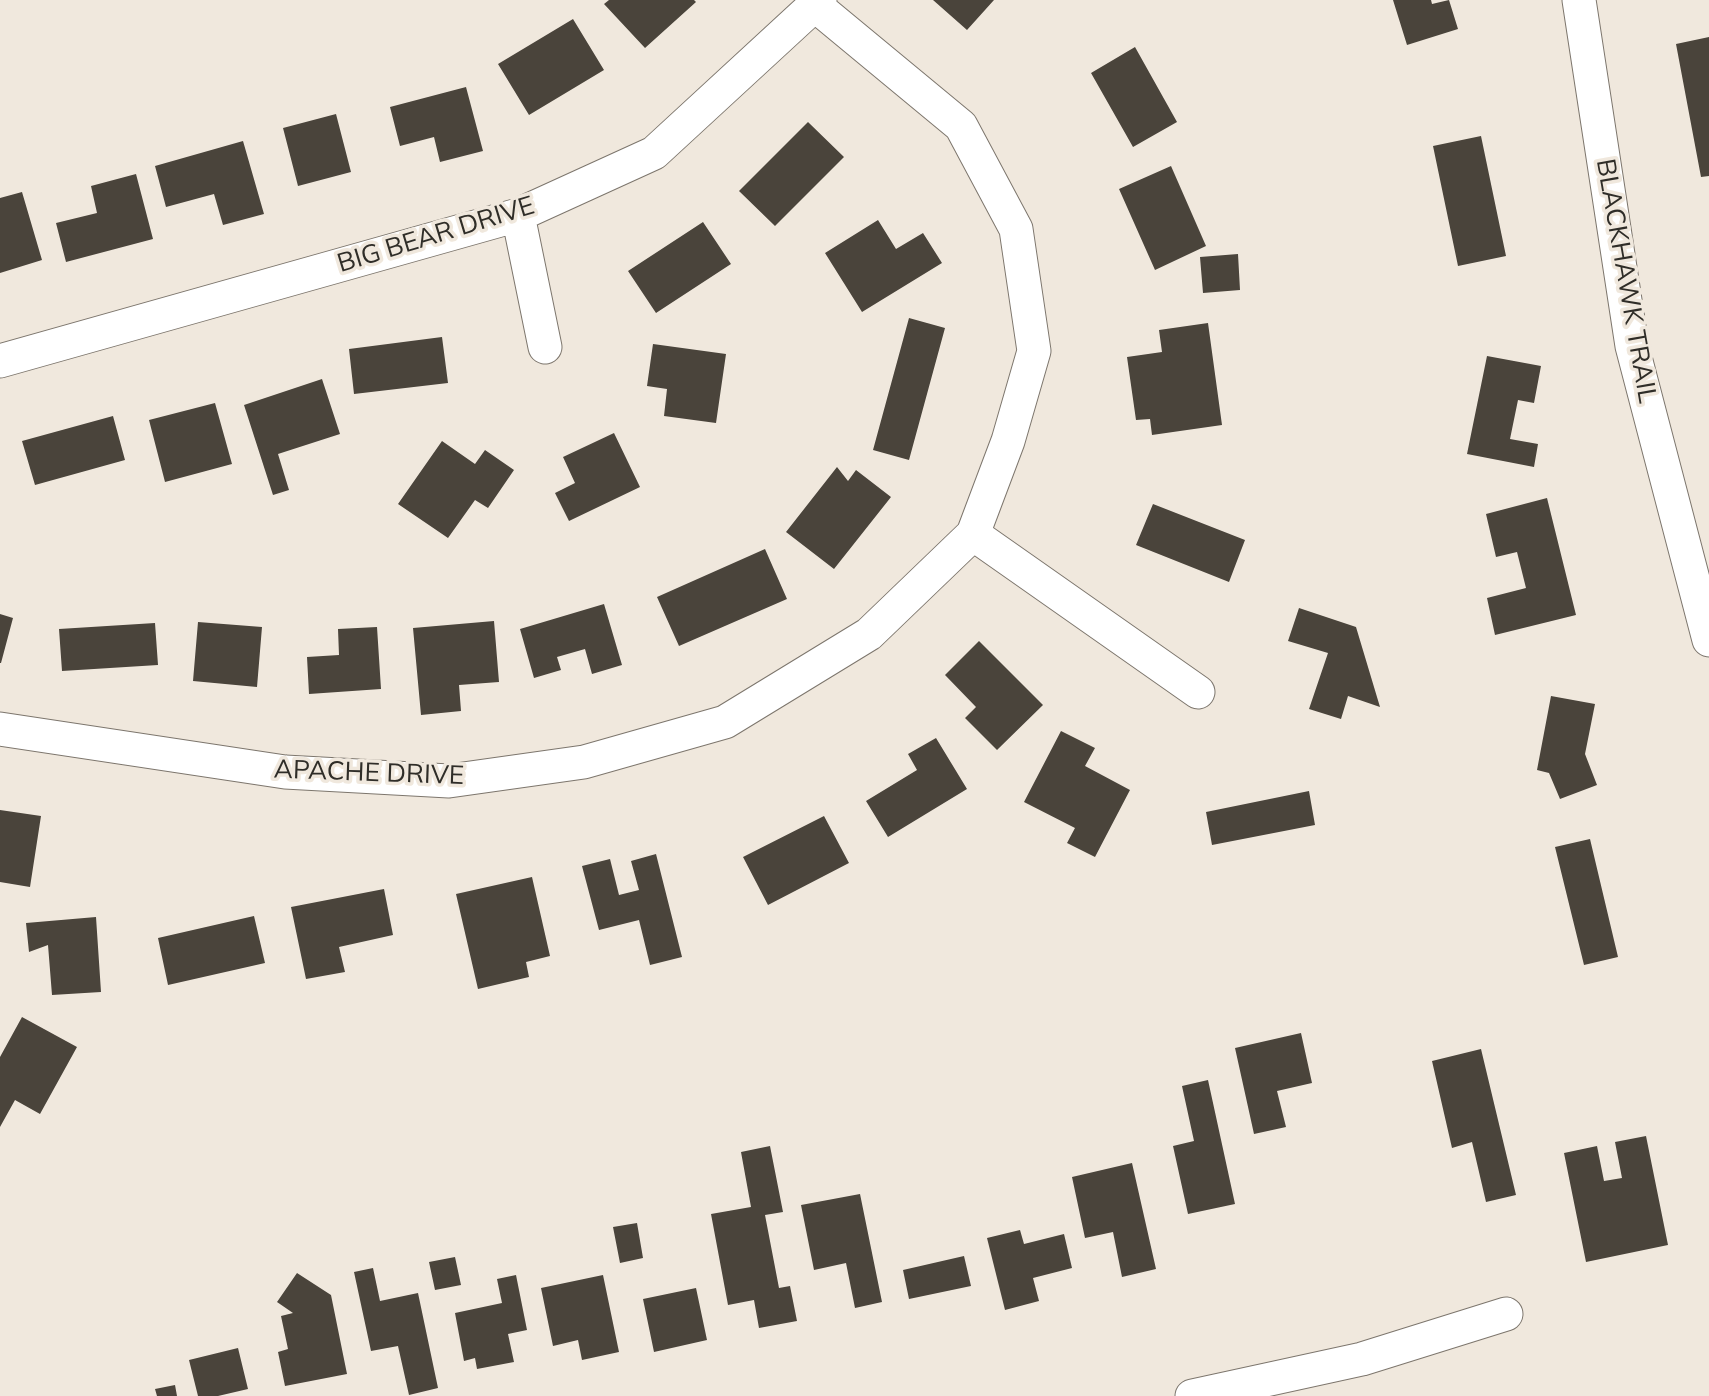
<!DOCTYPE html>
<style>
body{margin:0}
canvas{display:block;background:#f0e8dd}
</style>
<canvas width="1709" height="1396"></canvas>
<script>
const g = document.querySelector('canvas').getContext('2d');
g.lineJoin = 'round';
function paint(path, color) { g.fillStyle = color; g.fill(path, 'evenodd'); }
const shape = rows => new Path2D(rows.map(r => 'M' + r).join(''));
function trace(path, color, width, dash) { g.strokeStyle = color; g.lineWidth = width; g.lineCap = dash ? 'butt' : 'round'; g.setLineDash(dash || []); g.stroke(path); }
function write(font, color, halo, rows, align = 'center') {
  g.font = font + ' Mulish,sans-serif'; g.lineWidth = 7; g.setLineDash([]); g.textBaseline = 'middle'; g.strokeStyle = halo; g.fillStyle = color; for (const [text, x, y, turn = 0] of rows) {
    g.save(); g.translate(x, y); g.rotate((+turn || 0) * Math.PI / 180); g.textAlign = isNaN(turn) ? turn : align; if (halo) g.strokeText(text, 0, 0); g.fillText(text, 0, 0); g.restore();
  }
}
paint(shape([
 [609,0,694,0,696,2,645,48,604,4],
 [933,0,994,0,967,30],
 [1393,0,1431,0,1432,4,1449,0,1458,29,1407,45],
 [573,19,604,70,529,115,498,64],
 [1709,37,1709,176,1701,177,1676,44],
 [1135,47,1177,122,1133,147,1091,73],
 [466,87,483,151,440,162,434,137,400,146,390,107],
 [336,114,351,172,298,186,283,128],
 [808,122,844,157,775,226,739,191],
 [1481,136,1506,256,1458,266,1433,146],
 [243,141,264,214,223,225,214,194,166,207,155,166],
 [1171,166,1206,246,1155,270,1119,189],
 [136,174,153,239,66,262,56,223,97,213,91,186],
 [22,192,42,260,0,273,0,198],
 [878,220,896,249,923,233,942,263,862,312,825,253],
 [703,222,731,264,656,313,628,271],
 [1238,254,1240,290,1203,293,1200,257],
 [909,318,945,328,909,460,873,450],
 [1208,323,1222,425,1152,435,1150,419,1136,420,1127,357,1162,352,1159,330],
 [442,337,448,383,354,394,349,349],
 [653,344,726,354,716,423,664,416,667,389,647,386],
 [1487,356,1541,366,1534,403,1518,400,1510,439,1538,444,1534,467,1467,454],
 [322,379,340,434,278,454,289,490,273,495,244,405],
 [215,403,232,464,165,482,149,420],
 [113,416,125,460,35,485,22,441],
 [614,433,640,487,569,521,555,493,575,483,563,457],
 [442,441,475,464,485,450,514,470,488,508,475,500,448,538,398,504],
 [837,467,848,481,856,470,891,497,834,569,786,532],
 [1547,498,1576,615,1495,635,1487,598,1526,588,1517,552,1496,557,1486,514],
 [1153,504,1245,540,1229,582,1136,545],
 [765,549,787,599,679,646,657,597],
 [604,604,622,665,592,674,585,649,557,657,561,670,534,678,520,629],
 [1299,608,1356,627,1380,707,1348,696,1341,719,1309,709,1328,653,1288,641],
 [0,614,13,618,1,663,0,663],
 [494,621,499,682,459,685,461,711,421,715,413,628],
 [198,622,262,627,257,687,193,681],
 [155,623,158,665,62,671,59,629],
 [377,627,381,689,309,694,307,657,339,655,338,629],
 [979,641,1043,705,997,750,965,718,976,707,945,675],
 [1551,696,1595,704,1585,754,1597,785,1560,799,1549,773,1537,770],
 [1061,731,1095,748,1085,766,1130,790,1095,857,1067,843,1075,828,1024,802],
 [936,738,967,789,888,837,866,801,917,770,908,754],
 [1309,791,1315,825,1212,845,1206,812],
 [0,810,41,816,30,887,0,882],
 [824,816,849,863,768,905,743,857],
 [1590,839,1618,957,1584,965,1555,847],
 [656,854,682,957,650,965,639,920,599,930,582,866,610,859,619,895,639,890,631,861],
 [532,877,550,956,526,962,529,977,478,989,456,894],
 [384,889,393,935,339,947,345,972,306,979,291,907],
 [254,916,265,963,168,985,158,938],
 [96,917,101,992,52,995,48,945,29,952,26,923],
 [22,1017,77,1047,40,1114,15,1100,0,1127,0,1057],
 [1301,1033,1312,1083,1277,1091,1286,1127,1254,1134,1235,1048],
 [1481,1049,1516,1195,1486,1202,1472,1142,1452,1148,1432,1061],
 [1208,1080,1235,1204,1188,1214,1173,1146,1194,1141,1182,1086],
 [1646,1136,1668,1245,1586,1262,1564,1153,1597,1146,1604,1181,1622,1178,1615,1142],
 [770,1146,783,1212,765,1215,779,1288,790,1286,797,1321,759,1328,754,1300,728,1305,711,1214,751,1207,741,1152],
 [1132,1163,1156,1269,1122,1277,1113,1232,1085,1238,1072,1177],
 [860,1194,882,1302,855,1308,846,1263,814,1270,801,1205],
 [637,1223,643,1258,620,1263,613,1227],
 [1020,1230,1024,1244,1064,1234,1072,1268,1033,1278,1039,1301,1005,1310,987,1238],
 [964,1256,971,1286,909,1299,903,1270],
 [455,1257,461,1285,435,1290,429,1262],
 [373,1268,380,1301,418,1293,438,1388,409,1395,398,1346,371,1351,354,1272],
 [297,1273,331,1295,347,1374,285,1386,278,1352,288,1349,281,1316,293,1313,277,1302],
 [516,1275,527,1330,508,1334,514,1362,477,1369,475,1358,464,1361,455,1313,502,1303,497,1279],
 [603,1275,619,1352,582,1360,578,1340,553,1346,541,1288],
 [696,1288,707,1340,654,1352,643,1299],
 [238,1348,248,1389,218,1396,198,1396,189,1360],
 [175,1385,177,1396,157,1396,155,1389]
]), '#4a443b');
const minor = shape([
 [1579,0,1632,346,1709,640],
 [518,215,545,347],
 [0,361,518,215,654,153,820,0],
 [973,534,1198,692],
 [0,729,285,772,449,781,584,762,725,722,869,634,973,534,1008,441,1034,351,1016,229,961,126,816,6],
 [1192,1396,1362,1359,1506,1314]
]);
trace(minor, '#7d766d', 35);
trace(minor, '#fff', 33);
write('26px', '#2f2d28', '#f0e8dd', [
 ["BIG BEAR DRIVE",436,235,-17],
 ["BLACKHAWK TRAIL",1626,281,80],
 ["APACHE DRIVE",369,773,2]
]);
</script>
